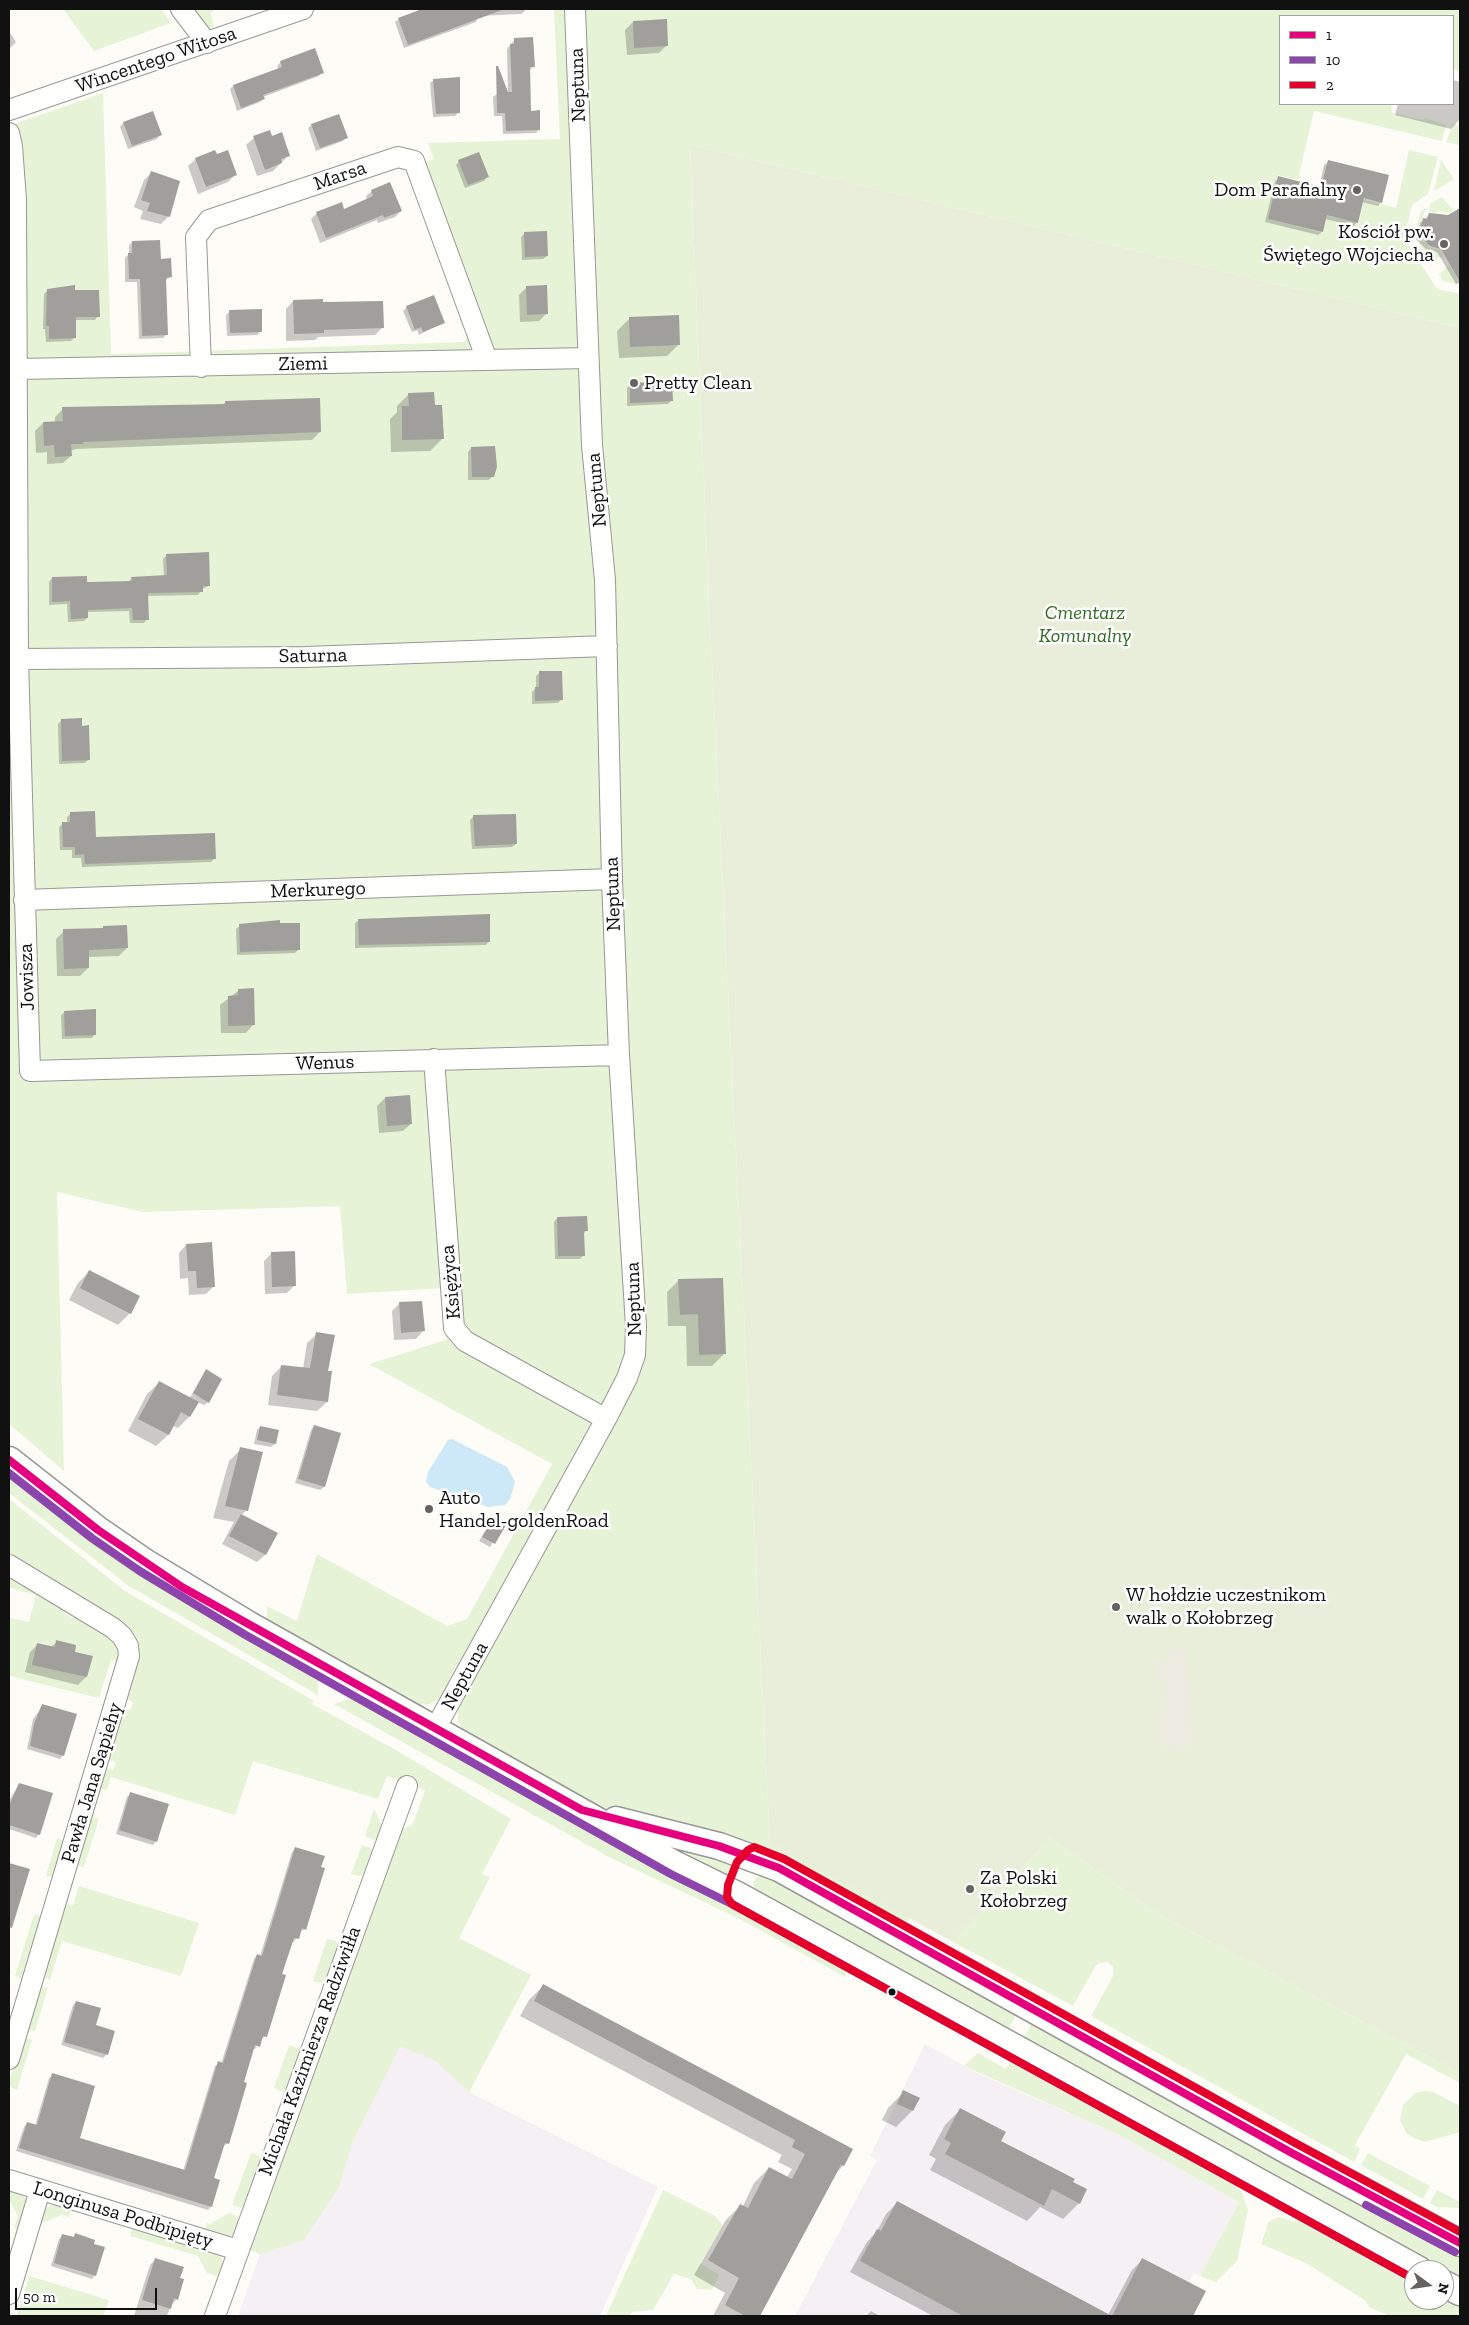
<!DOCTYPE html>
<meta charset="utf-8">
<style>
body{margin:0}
#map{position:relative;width:1469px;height:2325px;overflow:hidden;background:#fdfcf7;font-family:"Zilla Slab",serif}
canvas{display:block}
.frame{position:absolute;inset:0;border:10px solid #111;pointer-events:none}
.legend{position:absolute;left:1279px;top:15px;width:175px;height:90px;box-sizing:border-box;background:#fff;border:1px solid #a0a0a0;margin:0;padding:6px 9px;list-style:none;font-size:15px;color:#111}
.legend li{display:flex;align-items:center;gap:10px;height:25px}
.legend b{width:25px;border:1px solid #a0a0a0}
.north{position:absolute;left:1404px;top:2260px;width:50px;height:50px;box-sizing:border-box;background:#fff;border:1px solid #a0a0a0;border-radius:50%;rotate:104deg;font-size:14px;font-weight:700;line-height:20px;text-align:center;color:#111}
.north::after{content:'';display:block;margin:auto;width:18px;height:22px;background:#646362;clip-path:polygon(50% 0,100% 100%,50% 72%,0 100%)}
.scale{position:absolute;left:15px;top:2288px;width:142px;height:22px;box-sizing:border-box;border:2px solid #111;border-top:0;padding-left:6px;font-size:15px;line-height:18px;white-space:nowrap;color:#111;-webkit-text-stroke:4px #fff;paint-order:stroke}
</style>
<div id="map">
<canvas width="1469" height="2325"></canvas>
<div class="frame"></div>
<ul class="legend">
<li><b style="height:6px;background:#e5007d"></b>1</li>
<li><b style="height:6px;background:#8e44ad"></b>10</li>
<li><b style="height:6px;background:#e4002b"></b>2</li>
</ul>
<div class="north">N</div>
<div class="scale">50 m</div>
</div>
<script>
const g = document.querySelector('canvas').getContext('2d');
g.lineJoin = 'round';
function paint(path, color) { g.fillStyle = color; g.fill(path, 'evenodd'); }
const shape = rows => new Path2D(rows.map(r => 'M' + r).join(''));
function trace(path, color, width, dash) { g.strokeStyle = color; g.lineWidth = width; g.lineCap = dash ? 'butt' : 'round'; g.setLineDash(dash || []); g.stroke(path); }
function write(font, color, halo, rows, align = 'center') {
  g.font = font + ' "Zilla Slab",serif'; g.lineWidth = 5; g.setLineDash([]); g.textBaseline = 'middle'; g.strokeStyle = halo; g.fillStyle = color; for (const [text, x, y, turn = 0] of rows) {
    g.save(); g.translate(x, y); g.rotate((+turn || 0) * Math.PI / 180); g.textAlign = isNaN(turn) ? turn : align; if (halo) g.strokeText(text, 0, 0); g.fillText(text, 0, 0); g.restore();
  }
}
paint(shape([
 [441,1929,531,1975,469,2092,658,2187,600,2316,238,2316,260,2254],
 [925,2044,977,2073,1119,2135,1239,2202,1200,2276,1194,2273,1188,2282,1175,2275,1153,2316,795,2316,877,2160,870,2156]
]), '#f5f0f3');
paint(shape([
 [63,9,161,9,171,23,94,51],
 [190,9,214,9,211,14,214,27,205,29],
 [554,9,1460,9,1460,71,1453,69,1453,16,1280,16,1280,104,1391,104,1392,113,1423,120,1425,118,1446,125,1442,141,1314,111,1298,180,1278,175,1268,219,1323,233,1327,216,1359,223,1364,200,1396,208,1409,150,1438,157,1428,194,1412,205,1404,238,1437,289,1460,294,1460,328,690,145,709,601,770,1843,911,1917,904,1926,757,1845,727,1835,647,1821,613,1811,581,1798,464,1731,458,1722,458,1706,442,1697,430,1704,416,1705,271,1625,267,1617,267,1606,297,1621,317,1554,447,1626,467,1619,552,1464,369,1364,446,1340,442,1288,347,1294,340,1206,143,1212,57,1192,64,1471,9,1424,9,126,103,93,111,354,464,342,471,331,407,169,434,159,428,143,560,139],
 [1453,124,1460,126,1460,145,1446,142],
 [1441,160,1454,179,1434,191],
 [1442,197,1454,211,1450,213,1438,211,1434,213,1429,212,1430,204],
 [1426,208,1417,235,1422,242,1427,243,1429,248,1440,250,1444,256,1431,261,1414,236,1421,211],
 [1449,265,1457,277,1457,280,1460,281,1460,285,1443,281,1439,274],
 [9,1473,314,1673,318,1679,318,1695,129,1586,9,1493],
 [9,1499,125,1591,314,1701,312,1704,396,1750,511,1819,482,1874,490,1877,459,1938,531,1975,469,2092,436,2061,400,2046,353,2141,339,2187,303,2241,260,2254,247,2249,396,1833,413,1824,425,1790,387,1776,378,1799,253,1761,235,1815,111,1777,107,1790,101,1789,99,1784,103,1771,108,1769,113,1770,116,1762,111,1760,108,1754,121,1711,126,1709,131,1710,133,1702,128,1700,126,1694,137,1656,9,1557],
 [9,1573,63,1606,64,1613,71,1618,78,1616,115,1639,122,1657,117,1661,111,1660,99,1698,9,1676,9,1618,29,1622,36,1595,9,1588],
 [353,1698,824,1954,847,1973,845,1977,738,1918,611,1858,334,1704],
 [374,1809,383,1827,379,1837,374,1840,365,1836],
 [93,1817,99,1819,84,1867,78,1866,76,1860,88,1819],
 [57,1838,62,1840,65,1845,56,1874,51,1877,46,1876],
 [1050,1838,1160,1915,1460,2073,1460,2083,1406,2054,1355,2145,1360,2149,1354,2162,1091,2016,1113,1976,1113,1967,1108,1962,1099,1963,1095,1967,1073,2006,953,1942],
 [663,1843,730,1863,732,1868,729,1877,661,1844],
 [362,1845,371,1848,373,1854,367,1872,359,1876,351,1874],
 [765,1874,1017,2013,1007,2032,755,1892,753,1885,755,1878],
 [79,1886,199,1923,181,1976,62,1941,50,1980,45,1978,42,1972,62,1906,67,1904,73,1905],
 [34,1914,40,1916,42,1921,24,1979,15,1976],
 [327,1939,336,1941,339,1948,328,1979,321,1983,313,1981],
 [42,1987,48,1988,35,2031,29,2030,27,2024,37,1990],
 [1033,2021,1460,2255,1460,2280,1022,2041],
 [26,2038,32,2040,17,2090,12,2088,9,2083,21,2041],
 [289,2045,298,2048,301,2055,289,2087,282,2091,274,2088],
 [978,2053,1006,2069,1012,2059,1232,2180,1242,2193,1248,2210,1237,2261,1216,2282,1200,2276,1239,2202,1119,2135,964,2066],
 [1426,2091,1433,2092,1460,2106,1460,2132,1425,2142,1416,2139,1407,2134,1400,2120,1403,2105,1415,2093],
 [251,2153,259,2155,262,2162,247,2205,241,2208,232,2205],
 [1368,2153,1430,2186,1423,2199,1361,2165],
 [9,2188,22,2194,27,2201,20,2229,14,2228,18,2216,9,2199],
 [663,2190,715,2216,723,2226,700,2263,719,2275,712,2290,697,2289,691,2279,674,2274,653,2310,632,2312,629,2316,606,2316],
 [1437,2190,1460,2202,1460,2208,1437,2207,1430,2203],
 [57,2203,72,2208,69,2217,62,2215,42,2223,39,2217,43,2209],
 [229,2213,237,2216,241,2222,235,2234,225,2237,204,2233,207,2223,210,2224],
 [1297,2216,1414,2279,1414,2300,1444,2300,1444,2295,1460,2304,1460,2316,1389,2316,1369,2307,1366,2301,1306,2263,1261,2244,1269,2221,1280,2217,1294,2222],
 [133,2226,220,2255,224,2264,222,2274,217,2276,207,2273,198,2256,130,2236],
 [29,2276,109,2300,103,2316,17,2316]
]), '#e7f3d7');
paint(shape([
 [690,145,1460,328,1460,2073,1160,1915,1050,1838,953,1942,770,1843,709,601]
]), '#e9eedb');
paint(shape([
 [1187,1650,1192,1745,1160,1746,1159,1713,1167,1712,1165,1680,1158,1680,1157,1660,1169,1660,1169,1651]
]), '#edebe2');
paint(shape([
 [452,1439,507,1467,515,1482,510,1499,505,1505,488,1507,430,1487,426,1482,428,1472,448,1440]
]), '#cde8f7');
paint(shape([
 [441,9,524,9,525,11,521,14,478,16,476,22,404,48,395,22,399,19,422,16],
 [633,22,667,45,659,53,627,55,625,30],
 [9,31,16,42,9,49],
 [515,39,533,67,530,70,530,112,539,130,536,133,503,134,502,116,494,116,493,97,497,94,508,94,507,49],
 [281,62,322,72,319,76,263,97,263,99,260,102,237,111,230,89,233,86,279,70,277,66],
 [434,80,459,112,455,116,433,117,430,83],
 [1453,80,1460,82,1460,119,1451,129,1395,115,1398,104,1453,104],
 [152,113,160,135,157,139,128,149,120,127,123,123],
 [311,125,346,137,343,141,316,151,308,128],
 [271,137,289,155,273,171,257,176,246,145,254,138],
 [196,159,236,174,228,182,198,194,188,166],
 [459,161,487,177,484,181,465,188,456,165],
 [1328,162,1381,202,1378,206,1362,202,1357,222,1354,226,1325,219,1322,232,1318,235,1265,222,1275,181,1279,178,1319,187,1324,165],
 [151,173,169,216,161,224,140,219,143,211,134,207,144,180],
 [372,191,401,211,395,217,378,223,377,220,320,243,311,219,317,213,344,211,367,200,366,196],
 [1460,209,1460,282,1456,284,1437,252,1426,249,1416,239,1420,223,1429,215,1449,216],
 [525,233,547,256,543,259,522,260,521,237],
 [132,242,160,260,170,277,165,281,166,335,163,338,139,339,137,282,125,282,125,258,129,254,129,246],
 [527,287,547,313,539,321,520,322,519,295],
 [48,290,74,292,98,316,95,320,74,320,75,337,71,341,46,342,45,329,43,329,44,294],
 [293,301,383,327,375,335,318,337,315,340,286,341,286,309],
 [407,307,444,322,419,335,417,330,412,332,403,311],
 [230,311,261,331,257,335,227,336,226,315],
 [629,319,679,344,667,356,619,358,617,331],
 [630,384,672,400,668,404,627,406,627,388],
 [409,394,433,406,442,439,430,451,391,452,390,419,397,412,397,406],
 [226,402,320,432,312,440,76,449,70,451,71,456,63,463,47,464,47,452,36,453,35,431,43,423,55,422,55,417,63,409,222,405],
 [471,448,493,476,489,480,468,480,468,452],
 [167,555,209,586,202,589,198,595,147,596,147,619,144,623,130,623,129,611,87,612,87,618,84,621,68,622,67,604,49,605,49,582,52,578,86,583,128,582,132,578,164,577,163,559],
 [539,673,561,700,558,703,532,704,532,692,536,688,536,676],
 [62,720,89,759,85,763,59,764,58,724],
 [71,813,95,838,214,859,211,862,82,867,81,858,72,858,72,850,60,850,59,827,63,823,67,823,67,817],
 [474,816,516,844,512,847,472,849,470,820],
 [359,920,489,941,486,945,355,948,355,923],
 [279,924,299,949,295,953,237,955,236,929,240,926],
 [104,927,127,948,119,956,88,957,88,968,80,976,57,976,56,939,64,931,101,930],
 [239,990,253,1025,246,1033,221,1033,220,1005],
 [65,1012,95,1034,92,1038,62,1039,61,1015],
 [385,1098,411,1124,403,1131,379,1133,377,1106],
 [557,1218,586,1231,583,1234,584,1255,580,1259,555,1259,554,1222],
 [186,1245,214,1286,206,1294,189,1295,188,1278,180,1279,179,1253],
 [272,1253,295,1285,287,1293,265,1294,264,1261],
 [90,1271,130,1313,118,1325,69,1300,78,1283],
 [679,1280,724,1354,712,1366,687,1366,686,1326,668,1326,667,1292],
 [400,1303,423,1331,416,1339,394,1340,392,1311],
 [317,1334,327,1402,317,1411,268,1405,272,1376,282,1366,303,1369,307,1343],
 [206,1371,208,1402,204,1405,197,1402,189,1417,178,1428,173,1426,168,1435,156,1446,128,1431,147,1394,159,1383,189,1399],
 [314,1426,324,1487,320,1490,295,1483,311,1430],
 [260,1427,278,1431,275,1444,271,1447,254,1444,257,1430],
 [241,1449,247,1510,241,1515,276,1533,265,1555,257,1562,222,1544,234,1522,213,1518,229,1461],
 [493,1519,504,1526,490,1547,479,1541],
 [57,1642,74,1653,91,1657,86,1677,78,1685,25,1672,30,1652,38,1644,51,1647],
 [43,1706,63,1755,60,1759,27,1749,33,1719],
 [19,1784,39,1834,36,1838,9,1829,9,1801],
 [131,1793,156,1841,153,1845,116,1834,127,1797],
 [296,1848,305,1929,300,1932,294,1942,291,1941,266,2036,261,2039,255,2049,252,2049,228,2143,223,2146,212,2179,211,2206,208,2210,16,2151,24,2127,27,2123,35,2126,49,2078,53,2075,78,2139,183,2171,215,2066,219,2063,221,2064,254,1959,257,1955,260,1956,292,1852],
 [543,1986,843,2166,834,2175,758,2316,713,2316,725,2293,694,2275,726,2220,741,2205,743,2206,754,2183,769,2168,787,2177,792,2169,778,2162,782,2155,520,2016,529,2000],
 [76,2002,94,2026,113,2032,106,2055,103,2058,61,2045,73,2005],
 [904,2092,918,2099,912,2111,896,2127,882,2120,888,2108],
 [961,2109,999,2141,1072,2182,1079,2203,1063,2219,1040,2207,1027,2221,930,2170,936,2159,929,2155,945,2125],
 [897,2203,1108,2315,1132,2270,1143,2259,1204,2292,1192,2316,933,2316,850,2272,867,2242,877,2231,886,2214],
 [63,2235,72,2238,75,2235,95,2275,92,2279,51,2266,59,2239],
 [155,2260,179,2279,177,2299,171,2305,167,2316,134,2316,150,2265],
 [871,2311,880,2316,866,2316]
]), '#0003');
paint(shape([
 [422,9,502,9,502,10,408,45,398,18],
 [667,19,668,46,634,48,633,21],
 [533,37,535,67,530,67,531,111,540,110,540,130,506,131,505,113,497,113,496,66,498,66,508,92,512,92,510,44,514,44,514,38],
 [315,48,324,73,263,95,265,99,241,108,233,85,282,67,280,61],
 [460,77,460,113,436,114,433,79],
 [153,111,162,135,132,146,123,122],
 [339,114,348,138,320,148,311,124],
 [270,130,272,136,282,132,290,156,281,159,282,163,265,170,253,136],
 [215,150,217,154,228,150,237,175,206,187,195,158],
 [479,152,489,177,468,185,458,160],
 [1328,160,1389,175,1382,203,1364,198,1358,223,1327,215,1323,232,1268,219,1278,176,1321,187],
 [151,171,180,181,170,217,147,211,150,203,141,200],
 [390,182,402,211,384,218,383,215,326,238,316,212,342,202,344,209,373,196,371,190],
 [1460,208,1460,282,1441,249,1430,246,1419,235,1423,218,1427,219,1429,213,1448,215],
 [547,231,548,256,525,257,524,232],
 [160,240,161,259,171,258,172,277,166,278,168,335,142,336,140,279,129,279,128,253,132,253,132,241],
 [75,285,75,290,99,290,100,317,76,317,76,338,49,339,49,326,46,326,47,289],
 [547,285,548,314,527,315,526,286],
 [434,295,445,323,423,332,421,327,415,330,406,306],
 [323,299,323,302,383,301,384,328,324,330,324,333,294,334,293,300],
 [262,309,262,332,230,333,229,310],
 [679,315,680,345,630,347,629,317],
 [672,381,673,401,630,403,630,383],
 [434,392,435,405,442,405,444,439,402,440,402,406,409,406,408,393],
 [320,398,321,432,83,442,83,444,71,444,72,456,55,457,54,445,44,446,43,422,63,421,62,407,225,404,225,401],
 [495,446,497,467,494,477,472,477,471,447],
 [209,552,210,586,203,586,203,592,148,593,149,620,133,620,132,608,88,610,88,618,71,619,70,601,52,602,52,577,87,576,87,582,132,581,131,577,167,575,166,554],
 [539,671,562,671,563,700,535,701,535,687,539,687],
 [82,718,82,726,89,725,90,760,62,761,61,719],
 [95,811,96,837,215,833,216,859,85,864,84,854,75,855,75,847,63,847,62,822,70,822,70,812],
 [516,814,517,844,475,846,473,815],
 [490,914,490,942,359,945,358,919],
 [280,920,280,923,300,923,300,950,240,952,239,924],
 [127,925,128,948,89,950,89,968,64,969,63,929,103,928,103,926],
 [254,988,255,1025,228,1026,228,996,238,995,238,989],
 [96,1009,96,1035,65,1036,64,1011],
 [410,1095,412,1124,387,1126,385,1097],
 [587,1216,588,1231,584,1231,585,1256,558,1256,557,1217],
 [212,1242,215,1287,197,1288,196,1271,188,1271,186,1244],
 [295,1251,296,1286,272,1287,271,1252],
 [89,1270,140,1296,131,1314,80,1288],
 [723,1278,726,1354,699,1355,698,1314,680,1315,678,1279],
 [422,1301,425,1331,401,1333,399,1302],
 [316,1332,335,1335,328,1371,332,1371,328,1402,277,1395,281,1365,310,1368],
 [206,1369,222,1379,209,1403,193,1393],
 [159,1381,199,1402,190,1417,181,1412,169,1435,138,1419],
 [314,1425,341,1433,325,1487,298,1479],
 [260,1426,279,1430,276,1444,257,1440],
 [240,1447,263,1452,248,1511,225,1506],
 [241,1514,278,1533,266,1555,229,1536],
 [493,1518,506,1525,495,1544,482,1537],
 [56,1640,76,1645,75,1652,93,1656,87,1677,32,1665,37,1643,55,1647],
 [42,1704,77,1714,64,1756,30,1746,34,1724],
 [19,1783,53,1793,40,1835,9,1825,9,1806],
 [130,1792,169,1804,157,1842,119,1830],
 [295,1847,325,1856,321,1867,325,1868,306,1930,302,1928,299,1939,294,1938,282,1974,286,1975,267,2037,263,2036,260,2047,255,2045,244,2082,247,2083,235,2124,229,2144,225,2143,214,2178,220,2180,212,2207,19,2148,27,2122,37,2125,52,2073,95,2086,80,2138,185,2170,218,2061,223,2063,257,1954,262,1956],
 [9,1863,30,1869,12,1928,9,1927],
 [543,1984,853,2149,844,2166,841,2165,760,2316,745,2316,725,2305,739,2278,708,2260,740,2204,748,2208,769,2167,792,2179,805,2154,792,2147,795,2140,534,2001],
 [76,2001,101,2008,96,2025,115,2031,108,2055,64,2042],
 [903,2090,920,2098,913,2111,897,2104],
 [960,2108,1006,2132,1001,2141,1075,2179,1073,2182,1087,2189,1080,2204,1052,2189,1044,2206,945,2154,951,2143,944,2139],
 [897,2201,1112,2316,1142,2258,1206,2291,1193,2316,963,2316,860,2261,877,2229,881,2231],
 [75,2233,95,2240,94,2244,105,2247,96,2276,54,2263,62,2234,74,2237],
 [155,2258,184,2267,180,2278,184,2279,178,2300,174,2298,171,2309,142,2300]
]), '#a19f9c');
const minor = shape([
 [181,9,207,43],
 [9,110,303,9],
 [9,133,12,146,16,200,18,659,30,1071,619,1055],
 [201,367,196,237,209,220,398,157,414,161,487,360],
 [18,369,588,358],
 [18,659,306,657,607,646],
 [24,900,612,879],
 [434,1059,454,1328,465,1341,606,1419],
 [9,1565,113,1628,122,1636,128,1646,129,1656,9,2059],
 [435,1729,606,1419,627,1378,635,1355,636,1326,619,1055,612,879,605,580,592,445,575,9],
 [9,2180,238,2250],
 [9,2294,40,2190],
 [215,2316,407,1786]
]);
const tertiary = shape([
 [9,1460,98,1530,146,1563,249,1625,676,1865,737,1895,1419,2270],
 [616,1820,719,1846,779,1868,1290,2152,1460,2243],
 [1444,2284,1460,2292]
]);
trace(minor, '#979795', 22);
trace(tertiary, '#979795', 29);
trace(minor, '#fffffe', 20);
trace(tertiary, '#fffffe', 26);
trace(shape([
 [9,1460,98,1530,182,1587,582,1810,719,1846,779,1868,1290,2152,1460,2243]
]), '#e5007d', 8);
trace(shape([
 [9,1473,92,1538,140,1571,244,1634,671,1874,732,1904,1414,2279],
 [1366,2205,1455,2252]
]), '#8e44ad', 8);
trace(shape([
 [1414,2279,732,1904,727,1897,728,1885,737,1862,748,1850,754,1847,784,1859,1295,2143,1460,2232]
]), '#e4002b', 8);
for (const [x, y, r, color] of [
 [1357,190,5,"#646362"],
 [1444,244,5,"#646362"],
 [634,383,5,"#646362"],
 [429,1509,5,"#646362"],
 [1116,1607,5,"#646362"],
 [970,1889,5,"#646362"],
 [892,1992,4.5,"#111"]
]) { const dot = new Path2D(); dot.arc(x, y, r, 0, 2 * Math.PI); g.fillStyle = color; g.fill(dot); trace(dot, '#fff', 2); }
write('20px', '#111', '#fff', [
 ["Wincentego Witosa",156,60,-19],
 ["Neptuna",578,85,-92],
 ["Marsa",340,176,-19],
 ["Ziemi",303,364,-1],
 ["Neptuna",597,490,-95],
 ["Saturna",313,656,-1],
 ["Merkurego",318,890,-2],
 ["Neptuna",613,894,-92],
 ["Jowisza",27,977,-92],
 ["Wenus",325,1063,-2],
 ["Księżyca",451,1282,-95],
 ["Neptuna",634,1299,-92],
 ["Neptuna",465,1676,-61],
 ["Pawła Jana Sapiehy",92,1783,-73],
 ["Michała Kazimierza Radziwiłła",310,2051,-70],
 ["Longinusa Podbipięty",123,2215,17]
]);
write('20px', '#111', '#fff', [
 ["Dom Parafialny",1347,190,"right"],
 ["Kościół pw.",1434,232,"right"],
 ["Świętego Wojciecha",1434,255,"right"],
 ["Pretty Clean",644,383],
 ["Auto",439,1498],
 ["Handel-goldenRoad",439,1521],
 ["W hołdzie uczestnikom",1126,1595],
 ["walk o Kołobrzeg",1126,1618],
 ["Za Polski",980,1878],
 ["Kołobrzeg",980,1901]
], 'left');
write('italic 20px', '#2f6b1f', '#fff', [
 ["Cmentarz",1085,613],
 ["Komunalny",1085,636]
]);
</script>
